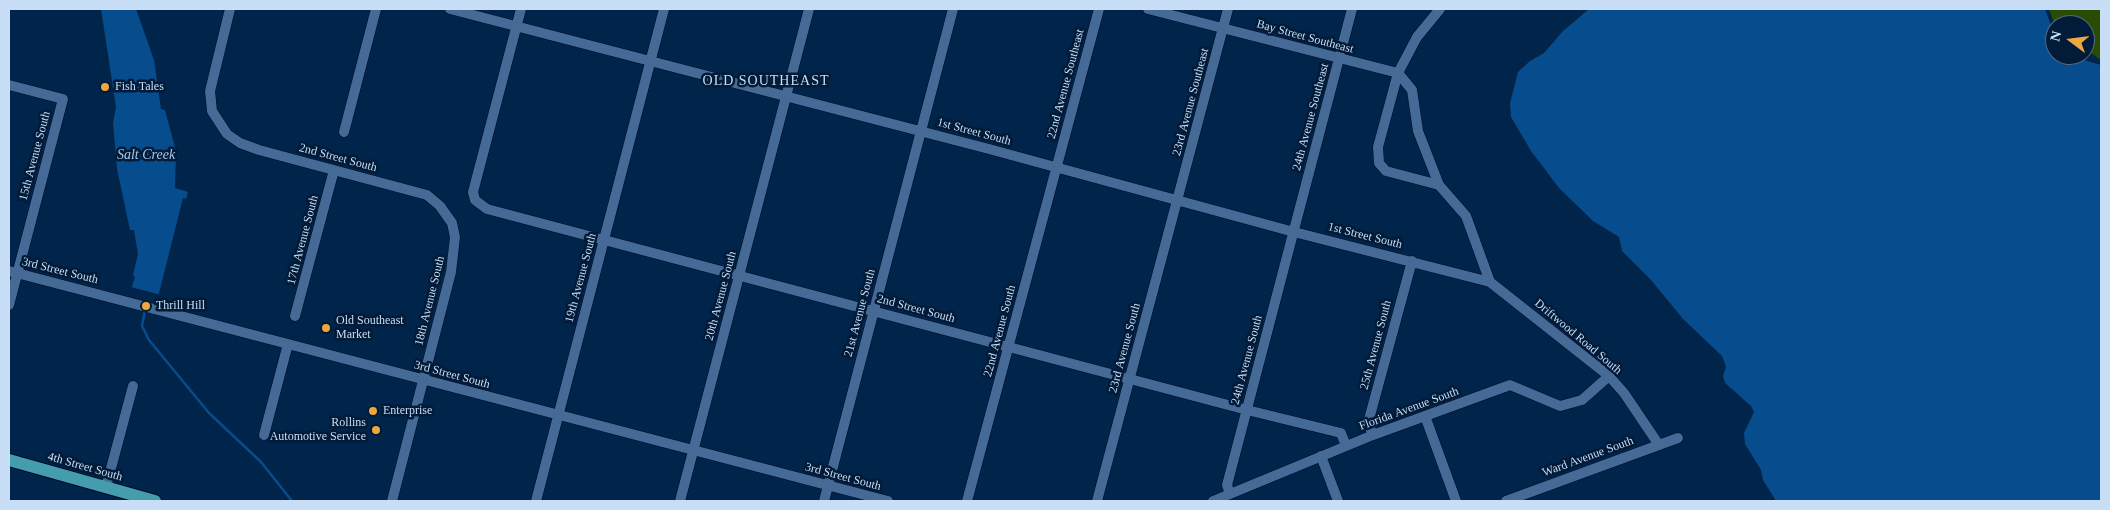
<!DOCTYPE html>
<style>
body{margin:0}
#map{position:relative;width:2110px;height:510px;overflow:hidden;background:#00244a;font-family:"Times New Roman",serif}
canvas{display:block}
.frame{position:absolute;inset:0;border:10px solid #c8ddf6;pointer-events:none}
.north{position:absolute;left:2045px;top:15px;width:50px;height:50px;box-sizing:border-box;background:#011b38;border:1px solid #516984;border-radius:50%;rotate:285deg;font-size:14px;font-weight:700;line-height:20px;text-align:center;color:#c8ddf6}
.north::after{content:'';display:block;margin:auto;width:18px;height:22px;background:#eea73d;clip-path:polygon(50% 0,100% 100%,50% 72%,0 100%)}
</style>
<div id="map">
<canvas width="2110" height="510"></canvas>
<div class="frame"></div>
<div class="north">N</div>
</div>
<script>
const g = document.querySelector('canvas').getContext('2d');
g.lineJoin = 'round';
function paint(path, color) { g.fillStyle = color; g.fill(path, 'evenodd'); }
const shape = rows => new Path2D(rows.map(r => 'M' + r).join(''));
function trace(path, color, width, dash) { g.strokeStyle = color; g.lineWidth = width; g.lineCap = dash ? 'butt' : 'round'; g.setLineDash(dash || []); g.stroke(path); }
function write(font, color, halo, rows, align = 'center') {
  g.font = font + ' "Times New Roman",serif'; g.lineWidth = 5; g.setLineDash([]); g.textBaseline = 'middle'; g.strokeStyle = halo; g.fillStyle = color; for (const [text, x, y, turn = 0] of rows) {
    g.save(); g.translate(x, y); g.rotate((+turn || 0) * Math.PI / 180); g.textAlign = isNaN(turn) ? turn : align; if (halo) g.strokeText(text, 0, 0); g.fillText(text, 0, 0); g.restore();
  }
}
paint(shape([
 [2049,9,2101,9,2101,60,2085,49,2085,25,2055,26]
]), '#294c05');
paint(shape([
 [101,9,136,9,154,60,161,109,165,110,176,151,175,188,188,192,186,199,183,198,155,309,127,301,135,277,133,275,138,254,134,230,130,230,117,169,113,123,116,107],
 [1589,9,2045,9,2055,36,2055,55,2067,55,2101,65,2101,501,1776,501,1763,480,1761,470,1745,444,1744,433,1754,412,1751,406,1725,383,1723,376,1726,367,1722,356,1683,319,1651,280,1622,251,1619,237,1593,221,1559,188,1531,151,1511,117,1510,103,1518,72,1530,61,1544,53,1563,31]
]), '#074c8d');
paint(shape([
 [131,287,161,295,157,310,126,304]
]), '#00244a');
trace(shape([
 [145,310,142,326,149,340,209,413,261,462,292,501]
]), '#074c8d', 2.5);
const minor = shape([
 [230,9,210,91,212,111,227,134,240,143,259,150,427,195,440,206,452,223,455,237,451,272,392,501],
 [450,9,989,149,1294,232,1490,282],
 [521,9,473,192,475,200,487,209,1247,410,1341,433,1346,446],
 [1148,9,1398,73],
 [1398,73,1412,90,1418,131,1439,185,1466,216,1490,282,1609,376,1624,393,1659,445],
 [9,85,63,99,9,305],
 [344,132,376,9],
 [1439,185,1386,171,1379,163,1378,147,1398,73,1417,37,1440,9],
 [9,271,888,501],
 [295,316,334,170],
 [1425,416,1456,501],
 [264,435,288,344],
 [1373,435,1368,423,1412,261],
 [1321,456,1338,501],
 [106,487,133,386],
 [1230,494,1227,485,1352,9],
 [536,501,664,9],
 [680,501,809,9],
 [824,501,953,9],
 [967,501,1099,9],
 [1097,501,1228,9],
 [1213,501,1373,435,1510,385,1560,406,1582,400,1609,376],
 [1506,501,1678,438]
]);
const major = shape([
 [9,460,155,501]
]);
trace(minor, '#000c28', 11);
trace(major, '#000c28', 14);
trace(minor, '#456a96', 10);
trace(major, '#449cac', 12);
for (const [x, y, r, color] of [
 [105,87,5,"#eea73d"],
 [146,306,5,"#eea73d"],
 [326,328,5,"#eea73d"],
 [373,411,5,"#eea73d"],
 [376,430,5,"#eea73d"]
]) { const dot = new Path2D(); dot.arc(x, y, r, 0, 2 * Math.PI); g.fillStyle = color; g.fill(dot); trace(dot, '#011b38', 2); }
write('12px', '#c8ddf6', '#011b38', [
 ["Bay Street Southeast",1305,37,15],
 ["22nd Avenue Southeast",1066,84,-75],
 ["23rd Avenue Southeast",1191,102,-75],
 ["24th Avenue Southeast",1311,117,-75],
 ["1st Street South",974,132,15],
 ["15th Avenue South",35,156,-75],
 ["2nd Street South",338,158,15],
 ["1st Street South",1365,236,14],
 ["17th Avenue South",303,240,-75],
 ["3rd Street South",60,271,14],
 ["19th Avenue South",581,278,-75],
 ["20th Avenue South",721,296,-75],
 ["18th Avenue South",430,301,-76],
 ["2nd Street South",916,309,15],
 ["21st Avenue South",860,313,-75],
 ["22nd Avenue South",1000,331,-75],
 ["Driftwood Road South",1578,337,40],
 ["25th Avenue South",1376,345,-75],
 ["23rd Avenue South",1125,348,-75],
 ["24th Avenue South",1247,360,-75],
 ["3rd Street South",452,375,15],
 ["Florida Avenue South",1409,409,-20],
 ["Ward Avenue South",1588,457,-20],
 ["4th Street South",85,467,16],
 ["3rd Street South",843,477,15]
]);
write('12px', '#c8ddf6', '#011b38', [
 ["Fish Tales",115,87],
 ["Thrill Hill",156,306],
 ["Old Southeast",336,321],
 ["Market",336,335],
 ["Enterprise",383,411],
 ["Rollins",366,423,"right"],
 ["Automotive Service",366,437,"right"]
], 'left');
g.letterSpacing = '1px';
write('14px', '#c8ddf6', '#011b38', [
 ["OLD SOUTHEAST",766,81]
]);
g.letterSpacing = '0px';
write('italic 14px', '#aac9ee', '#011b38', [
 ["Salt Creek",146,155]
]);
</script>
